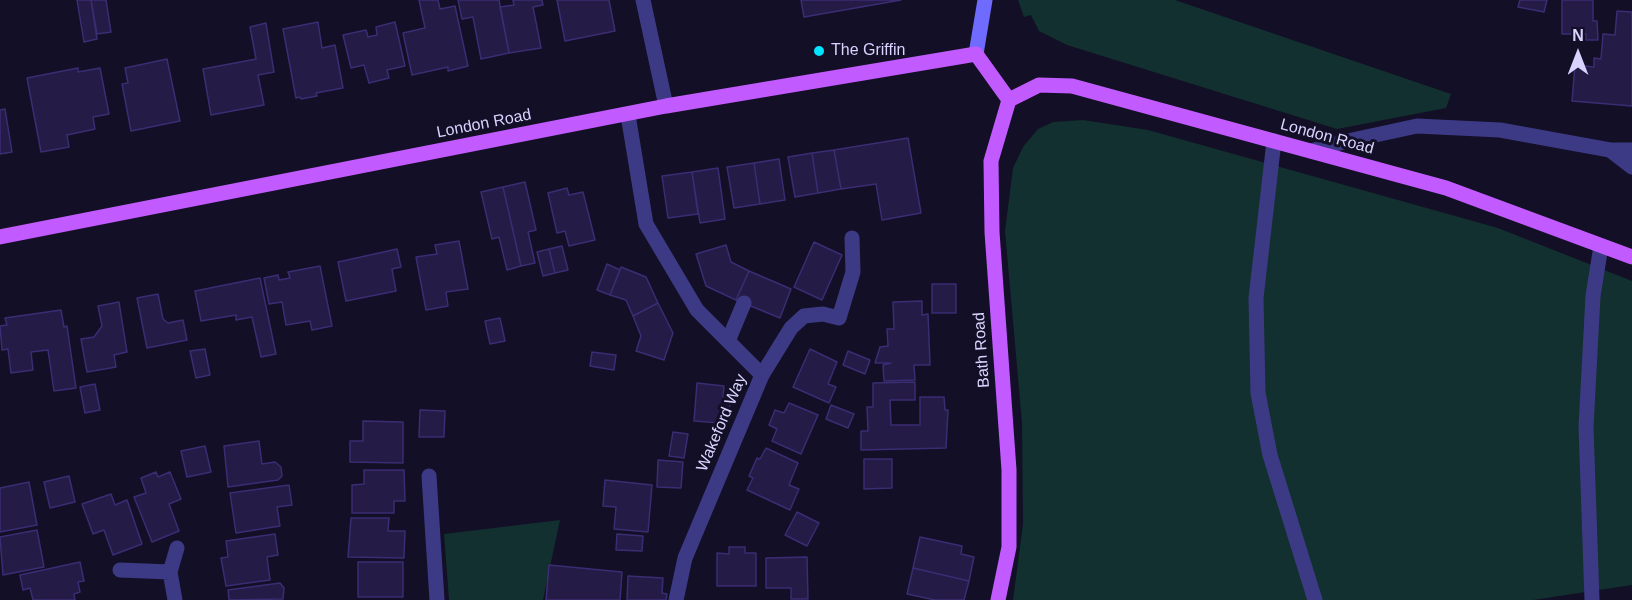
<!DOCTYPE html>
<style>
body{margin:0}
#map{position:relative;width:1632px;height:600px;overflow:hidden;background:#130f26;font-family:Arial,sans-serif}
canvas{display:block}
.north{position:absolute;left:1548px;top:24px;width:60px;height:60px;-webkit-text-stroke:4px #130f26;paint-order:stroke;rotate:0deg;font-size:16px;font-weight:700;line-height:24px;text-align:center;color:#d9d4ff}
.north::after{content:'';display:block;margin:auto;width:21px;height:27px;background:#d9d4ff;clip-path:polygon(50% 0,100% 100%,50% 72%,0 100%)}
</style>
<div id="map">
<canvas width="1632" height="600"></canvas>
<div class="north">N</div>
</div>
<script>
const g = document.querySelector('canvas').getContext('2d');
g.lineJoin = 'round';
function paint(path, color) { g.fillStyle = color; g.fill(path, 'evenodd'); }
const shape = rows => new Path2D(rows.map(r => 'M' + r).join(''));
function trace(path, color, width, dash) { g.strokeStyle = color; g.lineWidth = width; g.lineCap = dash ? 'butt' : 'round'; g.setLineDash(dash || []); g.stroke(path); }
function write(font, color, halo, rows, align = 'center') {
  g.font = font + ' Arial,sans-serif'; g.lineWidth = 6; g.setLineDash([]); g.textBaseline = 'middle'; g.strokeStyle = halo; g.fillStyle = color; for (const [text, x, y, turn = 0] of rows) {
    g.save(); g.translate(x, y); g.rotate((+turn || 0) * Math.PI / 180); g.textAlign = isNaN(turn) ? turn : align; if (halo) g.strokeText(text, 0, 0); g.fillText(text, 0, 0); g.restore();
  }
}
paint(shape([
 [1018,0,1175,0,1451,94,1446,108,1337,129,1067,45,1039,31,1031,15,1024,17],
 [1083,120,1148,130,1498,228,1632,281,1632,585,1533,600,1013,600,1023,524,1022,423,1005,231,1013,168,1023,147,1038,129,1053,122],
 [560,520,543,600,449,600,444,534]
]), '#12302f');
const building = shape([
 [77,0,91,0,97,39,84,42,77,0],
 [91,0,106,0,111,32,97,34,91,0],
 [419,0,438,0,440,9,455,6,468,66,448,71,448,67,412,75,403,33,425,28,419,0],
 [458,0,499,0,509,53,481,59,473,17,462,19,458,0],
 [513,0,542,0,543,5,533,7,541,48,509,53,500,7,514,5,513,0],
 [557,0,609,0,615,31,565,41,557,0],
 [801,0,901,0,804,17,801,0],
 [1520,0,1547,0,1544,12,1518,7,1520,0],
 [1562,0,1593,0,1593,21,1597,21,1598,40,1586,40,1586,34,1562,34,1562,0],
 [1617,11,1632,12,1632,106,1572,101,1575,65,1594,67,1594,58,1601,59,1603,34,1615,35,1617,11],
 [318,22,322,48,335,45,343,88,316,93,317,96,301,99,300,97,296,98,283,29,318,22],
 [395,22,405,66,387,70,389,78,369,83,364,65,351,68,343,35,366,30,368,37,377,35,376,27,395,22],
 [266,23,274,72,258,75,264,105,211,115,203,69,256,59,250,27,266,23],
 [167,59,180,121,131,131,122,84,128,83,125,68,167,59],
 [78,68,78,72,100,68,109,114,93,117,95,129,67,135,69,147,41,152,27,78,78,68],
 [5,109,12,152,0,154,0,110,5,109],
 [908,138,921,213,882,220,876,184,841,189,834,150,908,138],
 [834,150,841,189,818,193,812,153,834,150],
 [812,153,818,193,795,197,788,157,812,153],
 [779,159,785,200,760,204,754,163,779,159],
 [754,163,760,204,734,208,727,167,754,163],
 [718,168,725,219,700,223,692,172,718,168],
 [692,172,698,214,668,218,662,176,692,172],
 [525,182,536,230,528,232,535,263,521,266,503,187,525,182],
 [503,187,521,266,507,270,499,237,492,239,481,192,503,187],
 [567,188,569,195,583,192,595,240,569,246,565,231,557,233,548,193,567,188],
 [459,241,468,289,446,292,448,306,426,310,416,257,437,254,435,245,459,241],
 [814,242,842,255,822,300,794,287,814,242],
 [726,245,731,262,749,271,736,300,706,286,696,254,726,245],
 [562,246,568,270,555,273,549,249,562,246],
 [397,249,401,267,392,269,396,291,346,301,338,262,397,249],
 [549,249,555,273,543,276,537,252,549,249],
 [607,264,620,270,610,295,597,290,607,264],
 [320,266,332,326,312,330,310,321,286,325,282,302,269,304,264,278,278,275,279,280,290,278,288,272,320,266],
 [621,267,646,277,658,303,633,316,626,300,610,295,621,267],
 [749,271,791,289,780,318,736,300,749,271],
 [260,278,276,354,261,357,252,317,236,320,236,315,201,321,195,291,260,278],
 [932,284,956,284,956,313,932,313,932,284],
 [158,294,163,319,168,323,183,320,187,340,147,348,137,298,158,294],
 [922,301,922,315,928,314,930,365,914,365,915,380,884,381,883,365,891,363,875,363,880,347,888,346,887,329,894,329,893,302,922,301],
 [119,302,127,352,114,355,116,367,87,372,81,339,94,337,102,326,98,306,119,302],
 [658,303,673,333,664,360,636,351,641,336,633,316,658,303],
 [61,310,64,327,67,326,76,388,54,391,48,350,31,352,33,370,11,373,8,349,2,350,0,326,7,325,5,318,61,310],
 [500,318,505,341,490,344,485,321,500,318],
 [205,349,210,375,196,378,190,351,205,349],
 [810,349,837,362,828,384,836,387,829,403,793,387,810,349],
 [848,351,870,360,865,374,843,365,848,351],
 [592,352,616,355,614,370,590,366,592,352],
 [915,382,915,400,890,400,891,425,920,425,920,397,944,397,945,410,948,410,946,448,861,450,861,431,868,431,867,407,873,407,873,383,915,382],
 [697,383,724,386,723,397,731,398,729,412,721,411,720,423,694,421,697,383],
 [95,384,100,410,85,413,80,387,95,384],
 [789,403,818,415,801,454,772,441,777,429,769,425,775,410,784,413,789,403],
 [831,405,854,414,848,428,826,419,831,405],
 [420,410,445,411,444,437,419,437,420,410],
 [363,421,403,422,403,463,350,462,350,441,363,441,363,421],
 [673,432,688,434,684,458,669,456,673,432],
 [259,441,262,464,275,462,281,467,282,476,278,480,228,487,224,446,259,441],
 [205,446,211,472,187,477,181,451,205,446],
 [766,448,798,463,789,485,799,489,790,510,747,490,753,478,749,476,757,458,760,459,766,448],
 [864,459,892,459,892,488,864,489,864,459],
 [658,460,683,462,681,488,657,487,658,460],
 [364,470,404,470,405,501,394,501,394,513,352,513,352,485,364,484,364,470],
 [156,472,158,477,170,472,181,499,169,504,179,531,152,542,134,497,146,493,141,478,156,472],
 [69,476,75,502,50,508,44,482,69,476],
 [605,480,652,485,648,532,614,529,616,507,603,506,605,480],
 [29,482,37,525,0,532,0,488,29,482],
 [289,485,292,505,277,507,280,526,236,533,230,493,289,485],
 [111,494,115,505,127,500,142,544,113,555,104,530,93,534,82,504,111,494],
 [797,512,819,523,807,546,785,535,797,512],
 [351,518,389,518,388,531,405,531,404,558,348,557,351,518],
 [37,530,44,567,3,575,0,537,37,530],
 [275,534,278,555,267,557,270,580,226,586,221,558,228,557,226,541,275,534],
 [617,534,643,536,642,551,616,550,617,534],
 [920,537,962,546,961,554,974,557,969,581,913,568,920,537],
 [729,547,745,547,745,553,756,553,756,586,717,586,717,553,729,554,729,547],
 [807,557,808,599,791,599,791,588,766,588,766,558,807,557],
 [80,562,84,581,78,582,80,592,74,594,75,600,33,600,30,588,23,590,20,575,80,562],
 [358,562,403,562,403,597,358,597,358,562],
 [549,565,622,572,620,600,546,600,549,565],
 [913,568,969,581,964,600,935,600,907,594,913,568],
 [628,576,663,578,662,593,667,594,666,600,627,600,628,576],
 [280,583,284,588,283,599,229,600,228,590,280,583]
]);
paint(building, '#241b47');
trace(building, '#3b2d73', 1.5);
trace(shape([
 [643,0,666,106],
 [1274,141,1256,298,1258,393,1270,455,1315,600],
 [1610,150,1632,150],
 [1311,151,1343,142,1417,126,1500,130,1610,150,1632,167],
 [728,341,744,303],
 [762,375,791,328,804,316,823,314,839,318,853,272,852,238],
 [429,476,437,600],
 [1592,600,1586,427,1593,296,1601,246]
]), '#3d3a85', 15);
trace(shape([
 [628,115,646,224,697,310,762,375,685,558,676,600],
 [120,570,170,572],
 [175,600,170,572,177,548]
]), '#3d3a85', 15);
trace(shape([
 [976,54,985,0]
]), '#6f6bff', 15);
trace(shape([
 [1009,100,1039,85,1072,86,1446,188,1632,257],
 [0,237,666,106,976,54,1009,100],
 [998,600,1009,547,1009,470,992,232,991,161,1009,100]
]), '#c25bff', 15);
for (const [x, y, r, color] of [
 [819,51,6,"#00e5ff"]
]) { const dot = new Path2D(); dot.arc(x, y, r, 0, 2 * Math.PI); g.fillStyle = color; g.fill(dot); trace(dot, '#130f26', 2); }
write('16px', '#d9d4ff', '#130f26', [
 ["The Griffin",831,51]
], 'left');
write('16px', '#d9d4ff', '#130f26', [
 ["London Road",484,124,-11],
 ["London Road",1327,137,15],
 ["Bath Road",982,350,-94],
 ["Wakeford Way",722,423,-67]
]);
</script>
